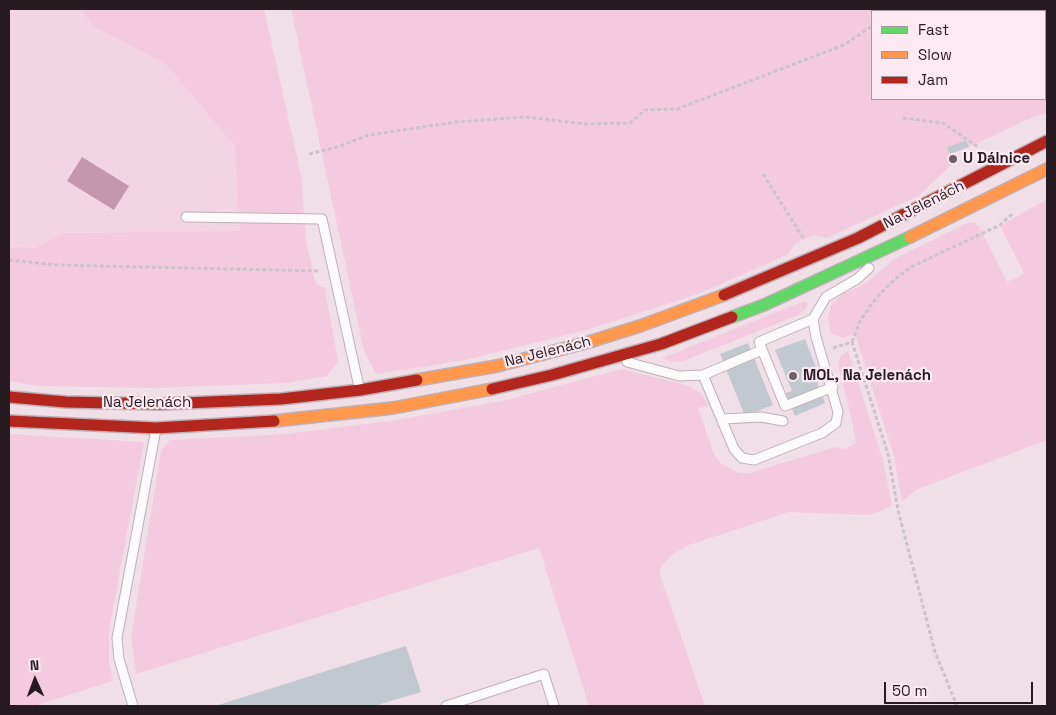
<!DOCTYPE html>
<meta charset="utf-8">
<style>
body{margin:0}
#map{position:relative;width:1056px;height:715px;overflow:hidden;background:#f1dfe7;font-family:"Space Grotesk",sans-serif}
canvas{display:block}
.frame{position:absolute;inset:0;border:10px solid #271b21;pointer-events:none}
.legend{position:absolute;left:871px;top:10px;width:175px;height:90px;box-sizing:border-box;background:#fde9f2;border:1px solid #a7979e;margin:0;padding:6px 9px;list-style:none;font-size:15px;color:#271b21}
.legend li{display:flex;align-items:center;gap:10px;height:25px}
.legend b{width:25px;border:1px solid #a7979e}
.north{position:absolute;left:10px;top:655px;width:50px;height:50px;-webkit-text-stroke:4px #fde9f2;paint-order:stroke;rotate:358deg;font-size:14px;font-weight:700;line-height:20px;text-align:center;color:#271b21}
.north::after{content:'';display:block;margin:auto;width:18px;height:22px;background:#271b21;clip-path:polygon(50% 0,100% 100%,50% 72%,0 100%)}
.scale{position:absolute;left:884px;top:682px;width:149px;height:22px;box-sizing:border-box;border:2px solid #271b21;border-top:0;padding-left:6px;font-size:15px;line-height:18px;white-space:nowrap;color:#271b21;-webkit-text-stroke:4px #fde9f2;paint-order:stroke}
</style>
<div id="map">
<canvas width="1056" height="715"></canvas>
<div class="frame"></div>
<ul class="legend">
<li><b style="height:6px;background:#63d668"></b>Fast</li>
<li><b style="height:6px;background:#ff974d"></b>Slow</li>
<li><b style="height:6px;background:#b3261e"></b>Jam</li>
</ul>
<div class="north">N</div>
<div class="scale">50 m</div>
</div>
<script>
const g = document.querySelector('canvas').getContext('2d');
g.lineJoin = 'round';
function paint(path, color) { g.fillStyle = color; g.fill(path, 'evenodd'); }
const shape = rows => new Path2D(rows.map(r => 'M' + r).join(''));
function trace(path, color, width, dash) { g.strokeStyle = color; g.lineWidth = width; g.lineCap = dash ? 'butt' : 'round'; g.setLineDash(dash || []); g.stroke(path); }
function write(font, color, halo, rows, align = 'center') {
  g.font = font + ' "Space Grotesk",sans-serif'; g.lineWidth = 4.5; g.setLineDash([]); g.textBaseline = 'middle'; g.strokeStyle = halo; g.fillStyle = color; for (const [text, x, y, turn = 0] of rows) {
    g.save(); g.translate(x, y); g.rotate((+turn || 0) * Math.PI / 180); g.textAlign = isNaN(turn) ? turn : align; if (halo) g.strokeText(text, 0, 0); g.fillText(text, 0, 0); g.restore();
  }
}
paint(shape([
 [9,9,81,9,94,27,165,63,235,146,240,231,63,233,35,248,9,247]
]), '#f2d4e2');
paint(shape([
 [81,9,264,9,301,175,306,241,316,284,325,288,338,362,327,376,286,383,154,388,38,386,9,381,9,247,35,248,63,233,240,231,235,146,165,63,94,27],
 [291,9,1047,9,1047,113,1033,117,969,147,948,148,952,164,920,195,827,238,813,235,795,244,787,255,698,294,587,330,461,361,376,374,364,351],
 [872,11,1045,11,1045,99,872,99],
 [1047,199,1047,440,918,489,902,501,894,456,855,334,842,338,830,333,828,318,831,306,842,294,865,284,894,259,967,223,975,223,980,228,1007,282,1016,278,1024,273,1000,226],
 [804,301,808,303,805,310,796,316,683,361,671,362,662,358],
 [848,351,883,460,892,506,870,515,789,512,689,545,673,554,663,564,659,572,705,706,589,706,539,548,136,674,131,638,161,451,170,440,285,434,397,420,502,401,621,369,686,385,701,393,709,406,698,408,713,452,719,462,739,473,750,473,835,447,844,449,856,443,851,417,838,365,841,355],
 [9,434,144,442,109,630,109,663,113,681,34,706,9,706]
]), '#f4cbde');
paint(shape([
 [82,157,129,186,114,210,67,181]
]), '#c497ac');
paint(shape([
 [966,140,969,147,950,154,947,148],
 [805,339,821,380,817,382,825,403,795,416,786,393,792,391,775,350],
 [748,343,773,405,745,416,720,354],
 [406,646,421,692,374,706,215,706]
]), '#c1c8ce');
const lane = shape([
 [186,217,322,219,359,387],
 [627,362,679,376,703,375,762,350],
 [703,375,734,449,742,458,754,460,822,433,836,423,838,412,816,337,813,319],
 [833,387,785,406,759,342,813,319,826,297,857,279,869,268],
 [722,419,761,417,783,421],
 [133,706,119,659,117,638,156,429],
 [446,706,544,674,554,706]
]);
const fast = shape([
 [732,317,764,305,910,237]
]);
const slow = shape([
 [910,237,1047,169],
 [417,380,497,366,589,342,640,326,724,295],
 [274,421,393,408,492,389]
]);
const jam = shape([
 [724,295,858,238,1047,141],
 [492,389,552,375,661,344,732,317],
 [9,397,66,402,160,404,281,399,360,390,417,380],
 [9,421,156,428,274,421]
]);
trace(lane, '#beb0b7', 11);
trace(fast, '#beb0b7', 14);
trace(slow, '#beb0b7', 14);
trace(jam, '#beb0b7', 14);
trace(shape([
 [936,9,937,11],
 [895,11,899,9],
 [903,118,943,123,978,147],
 [309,154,337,147,369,135,456,122,525,117,585,124,630,123,645,110,677,109,844,45,872,26],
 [763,174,804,239],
 [9,260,56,265,320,271],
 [852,342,860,321,876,298,894,280,911,267,1000,225,1012,214],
 [833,348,852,342,888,454,898,510,935,652,957,706]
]), '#cbc3c7', 3, [4, 2.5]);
trace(lane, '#fdfafb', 9);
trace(fast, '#63d668', 11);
trace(slow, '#ff974d', 11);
trace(jam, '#b3261e', 11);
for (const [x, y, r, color] of [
 [953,159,5,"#6e6066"],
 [793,376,5,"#6e6066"]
]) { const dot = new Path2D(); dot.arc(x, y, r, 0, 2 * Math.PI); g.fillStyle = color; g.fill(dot); trace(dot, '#fde9f2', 2); }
write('bold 15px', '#271b21', '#fde9f2', [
 ["U Dálnice",963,159],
 ["MOL, Na Jelenách",803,376]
], 'left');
write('15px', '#271b21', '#fde9f2', [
 ["Na Jelenách",924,205,-27],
 ["Na Jelenách",548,352,-14],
 ["Na Jelenách",147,403]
]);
</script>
